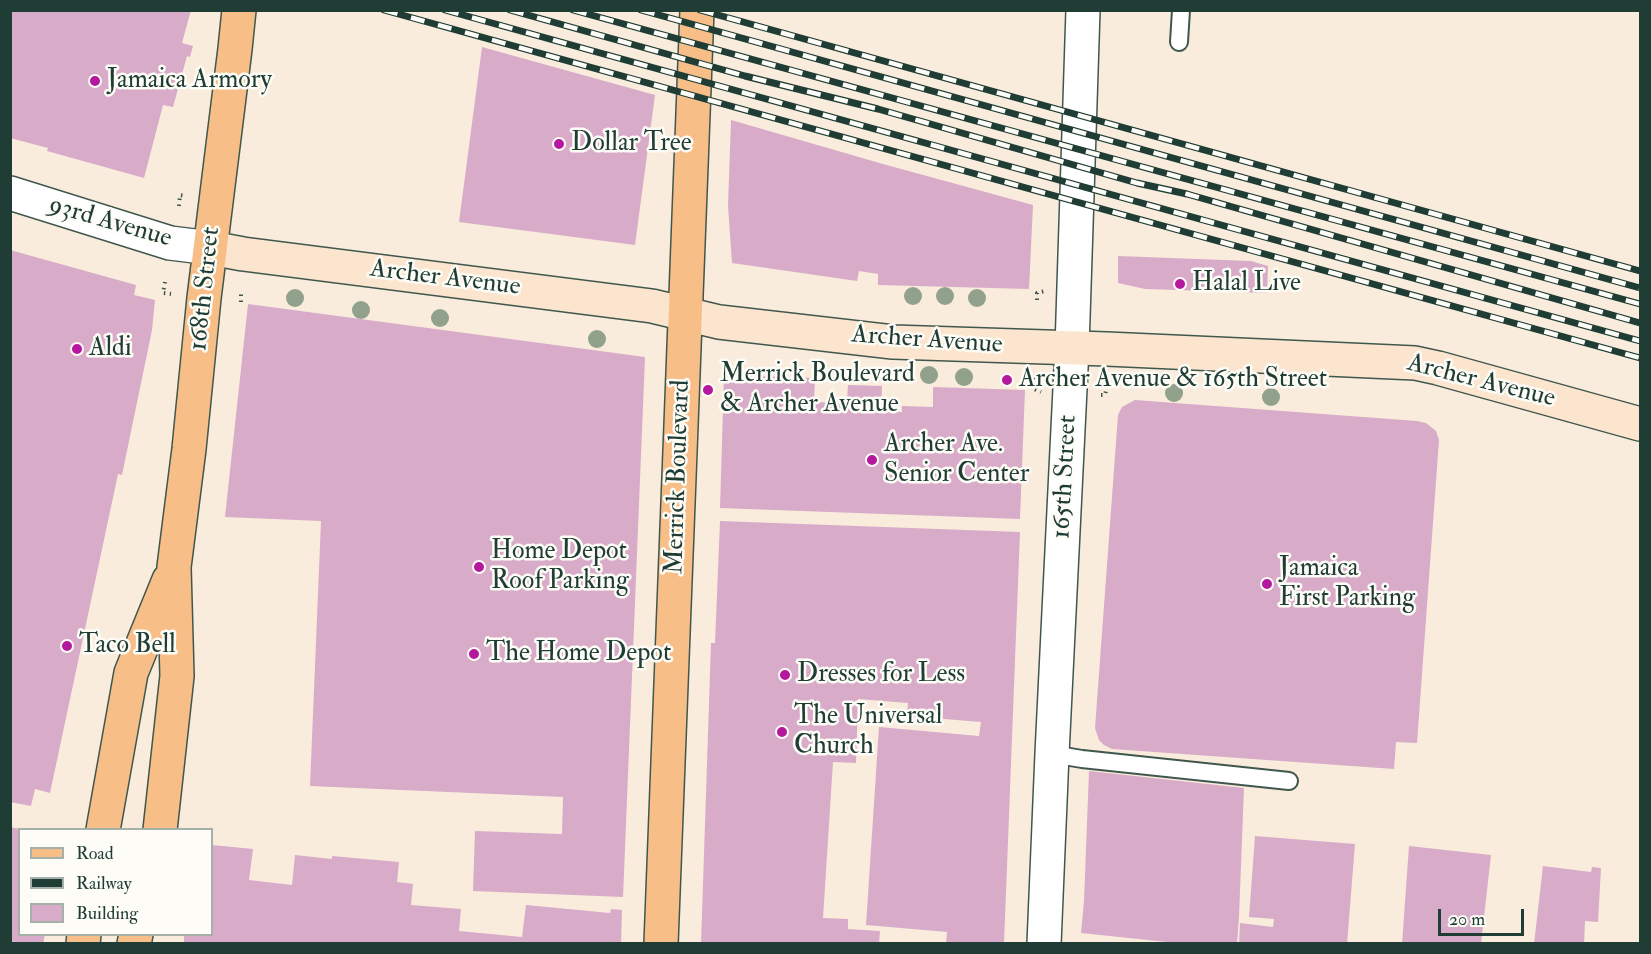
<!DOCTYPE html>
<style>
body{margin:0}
#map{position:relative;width:1651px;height:954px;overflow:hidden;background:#f9ecdc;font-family:"IM FELL Double Pica",serif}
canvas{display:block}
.frame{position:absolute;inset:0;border:12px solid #1f3d34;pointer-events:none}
.legend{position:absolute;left:18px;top:828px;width:195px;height:108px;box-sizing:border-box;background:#fdfcf7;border:2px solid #a4b0a9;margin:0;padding:8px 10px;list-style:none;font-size:18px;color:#1f3d34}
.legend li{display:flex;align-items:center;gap:12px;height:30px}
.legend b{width:30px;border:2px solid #a4b0a9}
.scale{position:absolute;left:1438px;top:909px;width:86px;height:27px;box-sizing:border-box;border:3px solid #1f3d34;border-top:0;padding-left:8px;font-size:18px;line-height:21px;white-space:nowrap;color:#1f3d34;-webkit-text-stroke:4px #fdfcf7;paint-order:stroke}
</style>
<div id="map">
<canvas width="1651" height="954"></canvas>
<div class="frame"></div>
<ul class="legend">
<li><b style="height:8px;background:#f7be87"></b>Road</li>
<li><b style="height:8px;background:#1f3d34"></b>Railway</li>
<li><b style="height:16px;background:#d8acc9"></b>Building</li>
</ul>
<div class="scale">20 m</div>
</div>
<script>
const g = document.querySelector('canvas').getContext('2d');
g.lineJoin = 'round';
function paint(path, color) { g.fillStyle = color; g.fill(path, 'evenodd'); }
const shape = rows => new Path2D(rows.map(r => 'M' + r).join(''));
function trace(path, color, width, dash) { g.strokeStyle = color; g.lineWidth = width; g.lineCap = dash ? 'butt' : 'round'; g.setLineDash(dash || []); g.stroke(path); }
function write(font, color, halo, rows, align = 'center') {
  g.font = font + ' "IM FELL Double Pica",serif'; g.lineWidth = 5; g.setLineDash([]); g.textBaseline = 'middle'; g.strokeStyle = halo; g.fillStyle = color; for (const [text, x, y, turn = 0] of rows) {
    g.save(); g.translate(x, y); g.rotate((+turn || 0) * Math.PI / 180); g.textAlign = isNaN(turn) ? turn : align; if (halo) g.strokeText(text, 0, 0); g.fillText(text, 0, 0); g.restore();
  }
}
paint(shape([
 [10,10,191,10,182,43,193,46,190,57,187,56,173,107,163,105,144,178,47,151,48,148,10,138],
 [482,47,655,95,635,245,459,222],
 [731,120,883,164,1033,205,1029,289,878,285,878,274,859,271,857,281,732,263,728,206],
 [10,250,136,285,134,295,155,300,152,330,122,475,118,474,50,793,35,789,31,806,10,802],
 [1118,256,1251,261,1268,266,1267,293,1145,289,1118,283],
 [248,304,645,357,623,897,473,891,475,831,562,834,563,797,310,786,321,521,225,517],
 [724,375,815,378,814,402,847,403,848,385,882,386,881,411,902,412,902,406,933,407,933,387,1025,390,1020,519,720,508],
 [1135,400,1417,421,1426,423,1436,431,1439,440,1417,743,1396,742,1394,769,1112,749,1104,745,1099,740,1095,728,1118,415,1122,407],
 [720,521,1020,532,1004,944,946,944,947,932,866,925,879,727,979,736,981,722,907,716,908,703,858,699,856,763,833,762,823,918,848,919,848,929,880,931,879,944,701,944,711,643,715,643],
 [1089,771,1244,788,1239,917,1237,944,1186,944,1081,933,1084,901],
 [10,827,20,829,20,934,45,934,43,944,21,944,10,941],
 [1255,836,1355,844,1347,944,1239,944,1240,923,1273,927,1274,919,1249,917],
 [212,845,253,849,249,880,292,885,295,855,332,859,332,856,399,862,397,882,413,884,411,905,461,909,459,931,522,937,526,905,610,913,611,909,622,910,621,944,184,944,184,934,212,934],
 [1409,846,1491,855,1481,944,1402,944],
 [1543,866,1591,872,1592,867,1601,868,1598,922,1585,921,1584,944,1534,944]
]), '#d8acc9');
const lane = shape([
 [1179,42,1181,10],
 [1052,754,1082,759,1289,781]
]);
const street = shape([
 [10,193,170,243,211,248],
 [1044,944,1052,754,1072,348,1083,10]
]);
const secondary = shape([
 [211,248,243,254,652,306,719,322,893,342,1107,349,1415,363,1438,368,1640,424]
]);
const primary = shape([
 [103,830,131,673,169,580],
 [160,830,177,676,174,567,189,449,204,298,235,49,239,10],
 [83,944,84,934],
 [134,944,136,934],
 [661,944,697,10]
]);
trace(lane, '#40574d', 20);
trace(street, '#40574d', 36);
trace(secondary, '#40574d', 36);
trace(primary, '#40574d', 36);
trace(shape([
 [179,206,180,195,186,196],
 [165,282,163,293,171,294],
 [1037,300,1037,293,1045,291],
 [241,302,241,293],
 [1033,378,1034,389,1041,392],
 [1101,395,1105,395,1107,386]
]), '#40574d', 4, [1.5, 4.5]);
trace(lane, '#fff', 16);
trace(street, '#fff', 33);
trace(secondary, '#fce5cf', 33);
trace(primary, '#f7be87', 33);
const rail = shape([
 [384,10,1640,358],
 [445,10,1640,341],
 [510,10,745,76,878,109,1137,183,1187,194,1640,323],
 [573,10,1640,304],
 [641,10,1640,288],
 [700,10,1640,271]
]);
trace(rail, '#1f3d34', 7);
trace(rail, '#fdfcf7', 4.5, [14]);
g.fillStyle = '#91a18c';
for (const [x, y] of [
 [913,296],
 [945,296],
 [295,298],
 [977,298],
 [361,310],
 [440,318],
 [597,339],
 [929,375],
 [964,377],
 [1174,393],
 [1271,397]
]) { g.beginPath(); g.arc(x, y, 9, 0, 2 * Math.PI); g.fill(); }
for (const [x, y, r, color] of [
 [95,81,6,"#b5179e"],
 [559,144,6,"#b5179e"],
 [1180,284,6,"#b5179e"],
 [77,349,6,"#b5179e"],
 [1007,380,6,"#b5179e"],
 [708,390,6,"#b5179e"],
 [872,460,6,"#b5179e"],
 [479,567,6,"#b5179e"],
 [1267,584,6,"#b5179e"],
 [67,646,6,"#b5179e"],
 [474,654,6,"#b5179e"],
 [785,675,6,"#b5179e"],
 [782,732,6,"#b5179e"]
]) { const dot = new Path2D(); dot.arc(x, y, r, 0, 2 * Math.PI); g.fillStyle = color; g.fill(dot); trace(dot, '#fdfcf7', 2); }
write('26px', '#1f3d34', '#fdfcf7', [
 ["Jamaica Armory",107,81],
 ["Dollar Tree",571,144],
 ["Halal Live",1192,284],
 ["Aldi",89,349],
 ["Merrick Boulevard",720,375],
 ["& Archer Avenue",720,405],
 ["Archer Avenue & 165th Street",1019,380],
 ["Archer Ave.",884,445],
 ["Senior Center",884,475],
 ["Home Depot",491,552],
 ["Roof Parking",491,582],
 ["Jamaica",1279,569],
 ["First Parking",1279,599],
 ["Taco Bell",79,646],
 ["The Home Depot",486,654],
 ["Dresses for Less",797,675],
 ["The Universal",794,717],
 ["Church",794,747]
], 'left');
write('26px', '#1f3d34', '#fdfcf7', [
 ["93rd Avenue",110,223,16],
 ["Archer Avenue",445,279,7],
 ["168th Street",206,289,-84],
 ["Archer Avenue",927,341,4],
 ["Archer Avenue",1481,382,14],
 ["Merrick Boulevard",679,477,-88],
 ["165th Street",1066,477,-87]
]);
</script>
